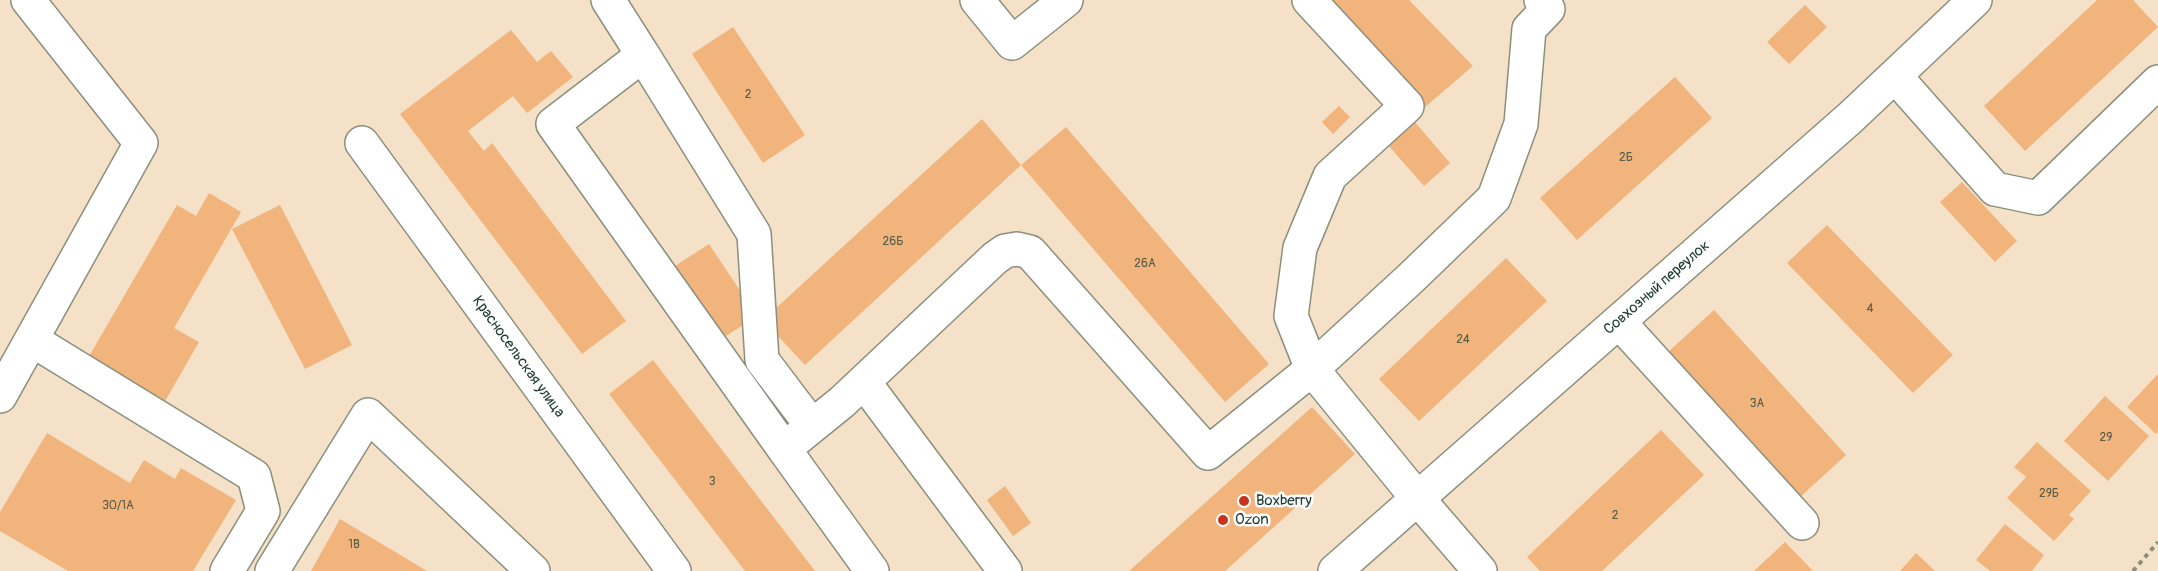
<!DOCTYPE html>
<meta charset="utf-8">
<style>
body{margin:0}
canvas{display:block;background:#f5e1c7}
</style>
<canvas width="2158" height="571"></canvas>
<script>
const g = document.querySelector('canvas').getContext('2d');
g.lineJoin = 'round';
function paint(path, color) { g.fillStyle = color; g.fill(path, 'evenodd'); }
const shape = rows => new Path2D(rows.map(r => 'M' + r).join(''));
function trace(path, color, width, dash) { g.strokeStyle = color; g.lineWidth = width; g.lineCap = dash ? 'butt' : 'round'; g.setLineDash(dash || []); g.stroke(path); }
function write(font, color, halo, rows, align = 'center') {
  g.font = font + ' Pangolin,sans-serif'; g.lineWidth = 5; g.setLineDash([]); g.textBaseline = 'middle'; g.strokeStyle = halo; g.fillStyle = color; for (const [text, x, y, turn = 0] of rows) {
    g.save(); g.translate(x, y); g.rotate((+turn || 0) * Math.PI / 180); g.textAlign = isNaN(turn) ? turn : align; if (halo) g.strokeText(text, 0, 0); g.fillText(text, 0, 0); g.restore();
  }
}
paint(shape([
 [1327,0,1409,0,1473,66,1424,108],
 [2097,0,2133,0,2158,27,2025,151,1984,106],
 [1805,5,1827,27,1789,64,1767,42],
 [733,27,805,135,763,163,692,54],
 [511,30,537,62,551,51,573,77,527,113,513,96,468,131,484,151,492,143,626,321,582,354,400,114],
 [1675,77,1712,118,1577,240,1540,198],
 [1339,106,1350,117,1333,134,1322,122],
 [982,119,1021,165,805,365,763,320],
 [1414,121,1450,163,1424,186,1387,144],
 [1066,127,1269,364,1225,402,1021,165],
 [1962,182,2017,241,1995,262,1940,202],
 [209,193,241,212,174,328,199,342,164,403,88,358,177,205,196,216],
 [280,205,352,345,305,369,232,229],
 [1827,225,1953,355,1913,393,1787,263],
 [709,244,757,316,720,340,672,268],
 [1506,258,1547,301,1419,421,1379,379],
 [1714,310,1846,455,1799,498,1667,353],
 [653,360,815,571,745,571,609,394],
 [2158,374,2158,431,2156,434,2127,407],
 [2105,396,2149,436,2108,481,2064,441],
 [1312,407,1355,454,1225,571,1129,571],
 [1661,430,1704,475,1602,571,1540,571,1527,557],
 [47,433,130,483,144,460,175,479,181,468,236,500,193,571,68,571,0,531,0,512],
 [2037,442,2091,491,2069,515,2074,519,2054,541,2007,498,2026,477,2014,467],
 [1005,486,1031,523,1013,536,987,500],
 [340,519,427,571,311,571],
 [2005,524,2044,555,2032,571,1990,571,1976,560],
 [1785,542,1813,571,1754,571],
 [1916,553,1935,571,1900,571]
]), '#f1b47c');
const minor = shape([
 [608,0,643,55,553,124,784,449],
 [977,0,1012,43,1066,0],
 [1309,0,1407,106,1330,176,1300,248,1291,316,1312,369,1411,278,1494,198,1521,124,1529,29,1548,9,1541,0],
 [643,55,754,234,762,360,812,426],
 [1895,76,1995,189,2038,198,2158,82],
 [362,143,674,571],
 [1619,322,1802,523],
 [32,340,254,476,263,511,227,571],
 [864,382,1005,571],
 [0,396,141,143,28,0],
 [272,571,368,415,533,571],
 [872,571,784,449,842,402,995,258,1005,251,1017,249,1030,252,1208,453,1312,369,1418,499,1480,571],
 [1335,571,1850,118,1975,0]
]);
trace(minor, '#8a8f7e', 36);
trace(shape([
 [2133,571,2158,542]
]), '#8a8f7e', 4, [4.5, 4.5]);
trace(minor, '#fff', 33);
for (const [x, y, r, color] of [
 [1244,501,6,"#c8321e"],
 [1223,520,6,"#c8321e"]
]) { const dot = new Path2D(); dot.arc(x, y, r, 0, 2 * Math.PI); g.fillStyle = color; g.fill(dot); trace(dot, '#fff', 2); }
write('12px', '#545b46', null, [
 ["2",748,95],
 ["2Б",1626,158],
 ["26Б",893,242],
 ["26А",1145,264],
 ["4",1870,309],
 ["24",1463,340],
 ["3А",1757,404],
 ["29",2106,438],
 ["3",712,482],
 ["29Б",2049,494],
 ["30/1А",118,506],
 ["2",1615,516],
 ["1В",354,545]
]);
write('15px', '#1f3d34', '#fff', [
 ["Совхозный переулок",1657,288,-41],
 ["Красносельская улица",518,357,54]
]);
write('15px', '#1f3d34', '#fff', [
 ["Boxberry",1256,501],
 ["Ozon",1235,520]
], 'left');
</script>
